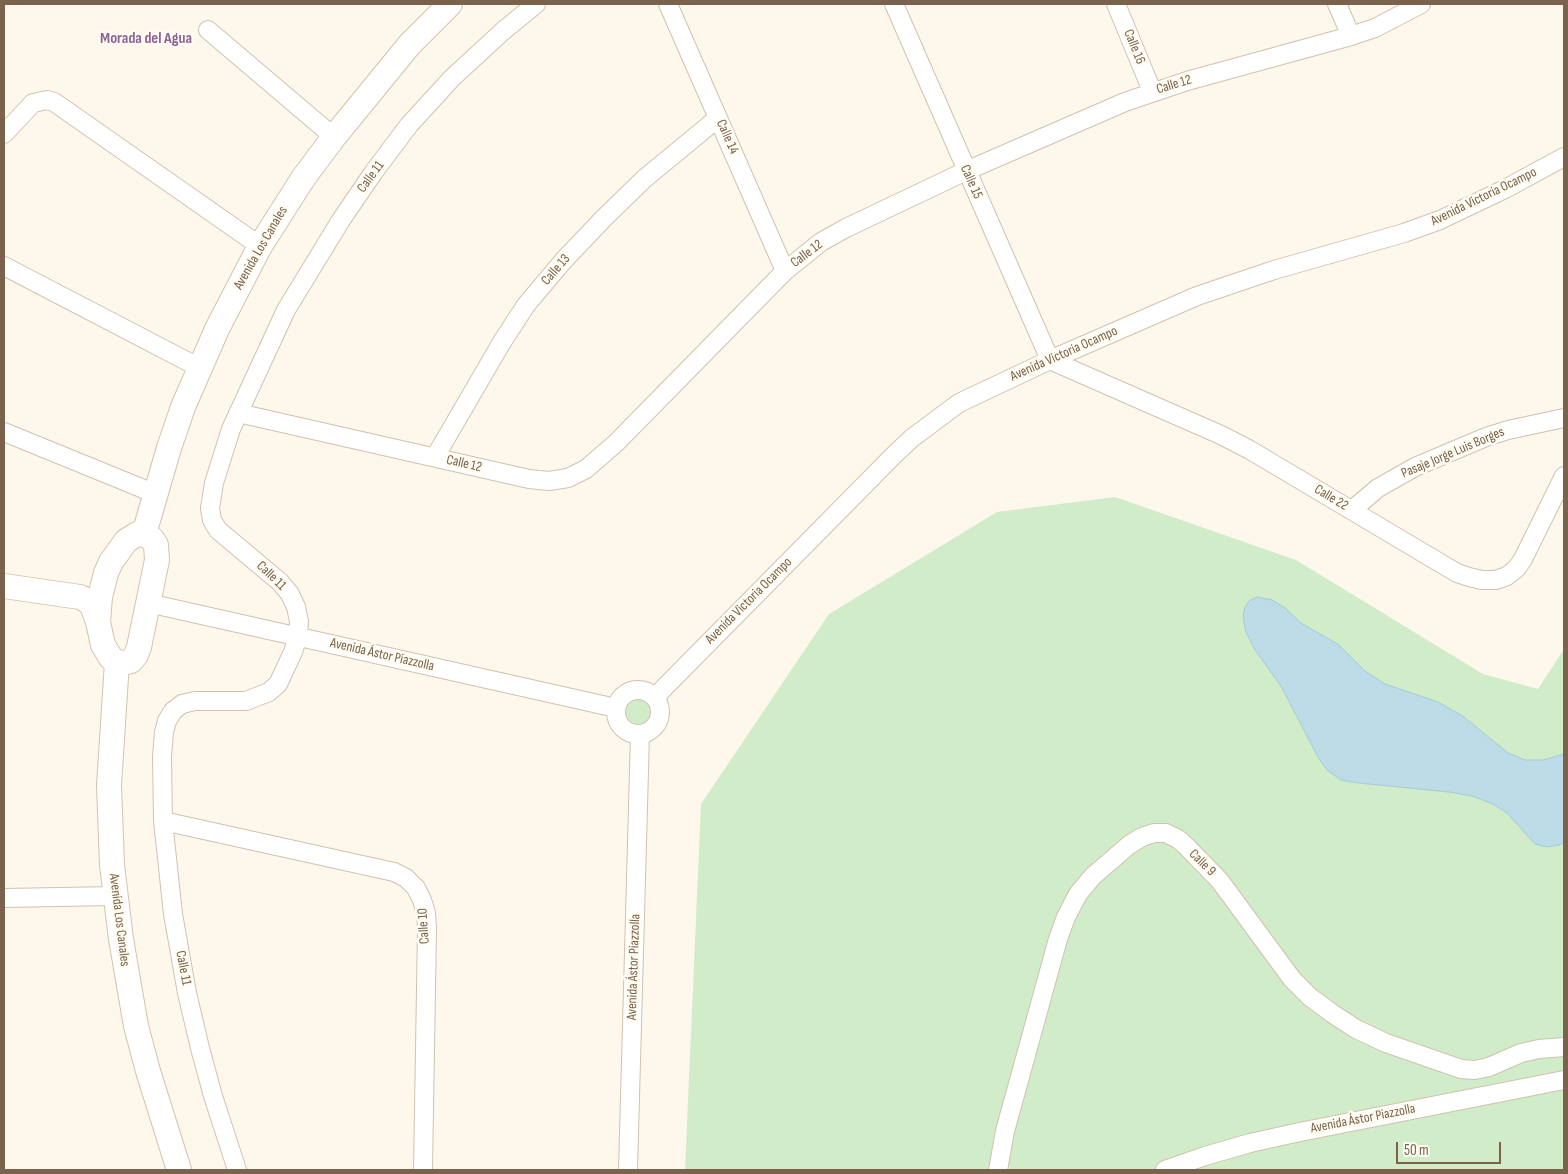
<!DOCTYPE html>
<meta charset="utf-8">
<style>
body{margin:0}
#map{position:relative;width:1568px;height:1174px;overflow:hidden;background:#fdf8eb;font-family:"Sofia Sans Condensed",sans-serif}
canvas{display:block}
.frame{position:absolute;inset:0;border:5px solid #7a624c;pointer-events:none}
.scale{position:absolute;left:1396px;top:1142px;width:105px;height:22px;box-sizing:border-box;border:2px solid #7a624c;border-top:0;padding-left:6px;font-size:15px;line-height:18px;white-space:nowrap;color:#7a624c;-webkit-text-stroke:4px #fffcf2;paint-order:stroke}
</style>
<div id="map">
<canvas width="1568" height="1174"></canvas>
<div class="frame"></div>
<div class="scale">50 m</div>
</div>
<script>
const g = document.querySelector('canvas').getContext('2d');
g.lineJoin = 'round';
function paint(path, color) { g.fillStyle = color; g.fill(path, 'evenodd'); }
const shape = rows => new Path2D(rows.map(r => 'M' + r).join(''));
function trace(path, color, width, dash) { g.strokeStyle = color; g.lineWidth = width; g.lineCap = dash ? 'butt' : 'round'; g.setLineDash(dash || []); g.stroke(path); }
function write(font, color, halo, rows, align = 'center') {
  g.font = font + ' "Sofia Sans Condensed",sans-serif'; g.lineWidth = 5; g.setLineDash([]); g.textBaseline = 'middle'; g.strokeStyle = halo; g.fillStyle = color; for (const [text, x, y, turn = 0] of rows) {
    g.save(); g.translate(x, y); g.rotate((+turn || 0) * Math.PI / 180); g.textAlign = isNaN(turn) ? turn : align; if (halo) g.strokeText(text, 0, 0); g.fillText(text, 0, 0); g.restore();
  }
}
paint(shape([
 [1115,497,1296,560,1483,674,1538,689,1564,649,1564,1170,685,1170,701,804,829,614,997,512],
 '623 712a16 16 0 1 1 32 0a16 16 0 1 1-32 0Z'
]), '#d1ecc8');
const water = shape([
 [1257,597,1272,600,1285,608,1301,623,1339,645,1365,671,1385,684,1438,702,1464,717,1508,753,1525,760,1543,760,1564,754,1564,842,1559,845,1547,847,1535,844,1507,813,1493,804,1472,796,1449,792,1359,783,1341,780,1327,770,1318,757,1281,686,1255,650,1246,632,1243,617,1245,607,1249,601,1257,597]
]);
paint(water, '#bedce8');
trace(water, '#a3cada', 1);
const street = shape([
 [668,4,785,271],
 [894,4,1050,360,1221,435,1250,450,1457,573,1469,577,1482,580,1496,580,1507,576,1517,568,1523,559,1564,476],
 [1116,4,1152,91],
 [1337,4,1351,36],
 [208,30,334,137],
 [4,134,33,103,47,100,54,102,260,246],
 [4,266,200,368],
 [238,413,529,479,549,481,568,478,586,469,616,443,785,271,821,242,846,228,966,171,1125,102,1187,81,1351,36,1375,28,1421,4],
 [4,432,156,494],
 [435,457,502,342,526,305,564,260,603,219,644,179,718,118],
 [1352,510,1378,488,1415,467,1486,437,1508,430,1564,418],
 [148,603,616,708],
 '616 712a22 22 0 1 1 44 0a22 22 0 1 1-44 0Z',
 [655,697,894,455,912,438,959,403,1050,360,1197,296,1274,270,1404,233,1440,220,1505,189,1564,157],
 [163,821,394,872,406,878,416,888,422,900,426,913,427,929,423,1170],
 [4,898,115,896],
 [237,1170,213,1096,200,1048,187,993,173,914,163,821,162,757,164,732,167,721,173,711,182,704,195,701,246,701,269,692,278,684,293,652,298,636,299,621,296,607,290,594,280,582,218,530,212,520,210,508,214,483,231,429,286,310,341,220,373,173,409,125,452,78,503,31,536,4],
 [628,1170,640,734],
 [998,1170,1005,1131,1058,939,1066,917,1078,894,1093,876,1129,845,1142,837,1154,833,1166,833,1178,839,1186,846,1220,881,1292,979,1310,997,1333,1014,1356,1029,1386,1043,1461,1069,1475,1070,1489,1067,1521,1053,1539,1049,1564,1047],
 [1165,1170,1205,1156,1250,1143,1300,1132,1564,1080]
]);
const secondary = shape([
 [137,534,144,534,152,539,156,545,157,560,139,647,136,655,131,661,124,663,117,662,111,658,103,645,98,622,100,597,106,573,111,562,126,541,137,534],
 [144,534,169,448,183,407,217,329,260,246,304,177,334,137,410,44,450,4],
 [4,586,80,597,86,600,92,605,98,622],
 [117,662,109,785,112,865,121,939,136,1026,148,1071,179,1170]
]);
trace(street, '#d1c2af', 20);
trace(secondary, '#d4c3ad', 26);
trace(street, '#fff', 18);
trace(secondary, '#fff', 24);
write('14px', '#7a624c', '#fffcf2', [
 ["Calle 16",1134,47,68],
 ["Calle 12",1174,85,-17],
 ["Calle 14",727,137,66],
 ["Calle 11",371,177,-54],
 ["Calle 15",971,182,66],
 ["Avenida Victoria Ocampo",1484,197,-26],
 ["Avenida Los Canales",261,248,-60],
 ["Calle 12",807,254,-37],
 ["Calle 13",556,270,-49],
 ["Avenida Victoria Ocampo",1064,354,-24],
 ["Pasaje Jorge Luis Borges",1453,453,-23],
 ["Calle 12",464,464,13],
 ["Calle 22",1331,498,31],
 ["Calle 11",271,576,44],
 ["Avenida Victoria Ocampo",749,601,-45],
 ["Avenida Ástor Piazzolla",382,655,13],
 ["Calle 9",1202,863,45],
 ["Avenida Los Canales",119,920,83],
 ["Calle 10",424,926,-94],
 ["Avenida Ástor Piazzolla",634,967,-88],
 ["Calle 11",183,968,79],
 ["Avenida Ástor Piazzolla",1363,1119,-11]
]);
write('bold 16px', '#8c6595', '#fffcf2', [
 ["Morada del Agua",146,39]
]);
</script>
